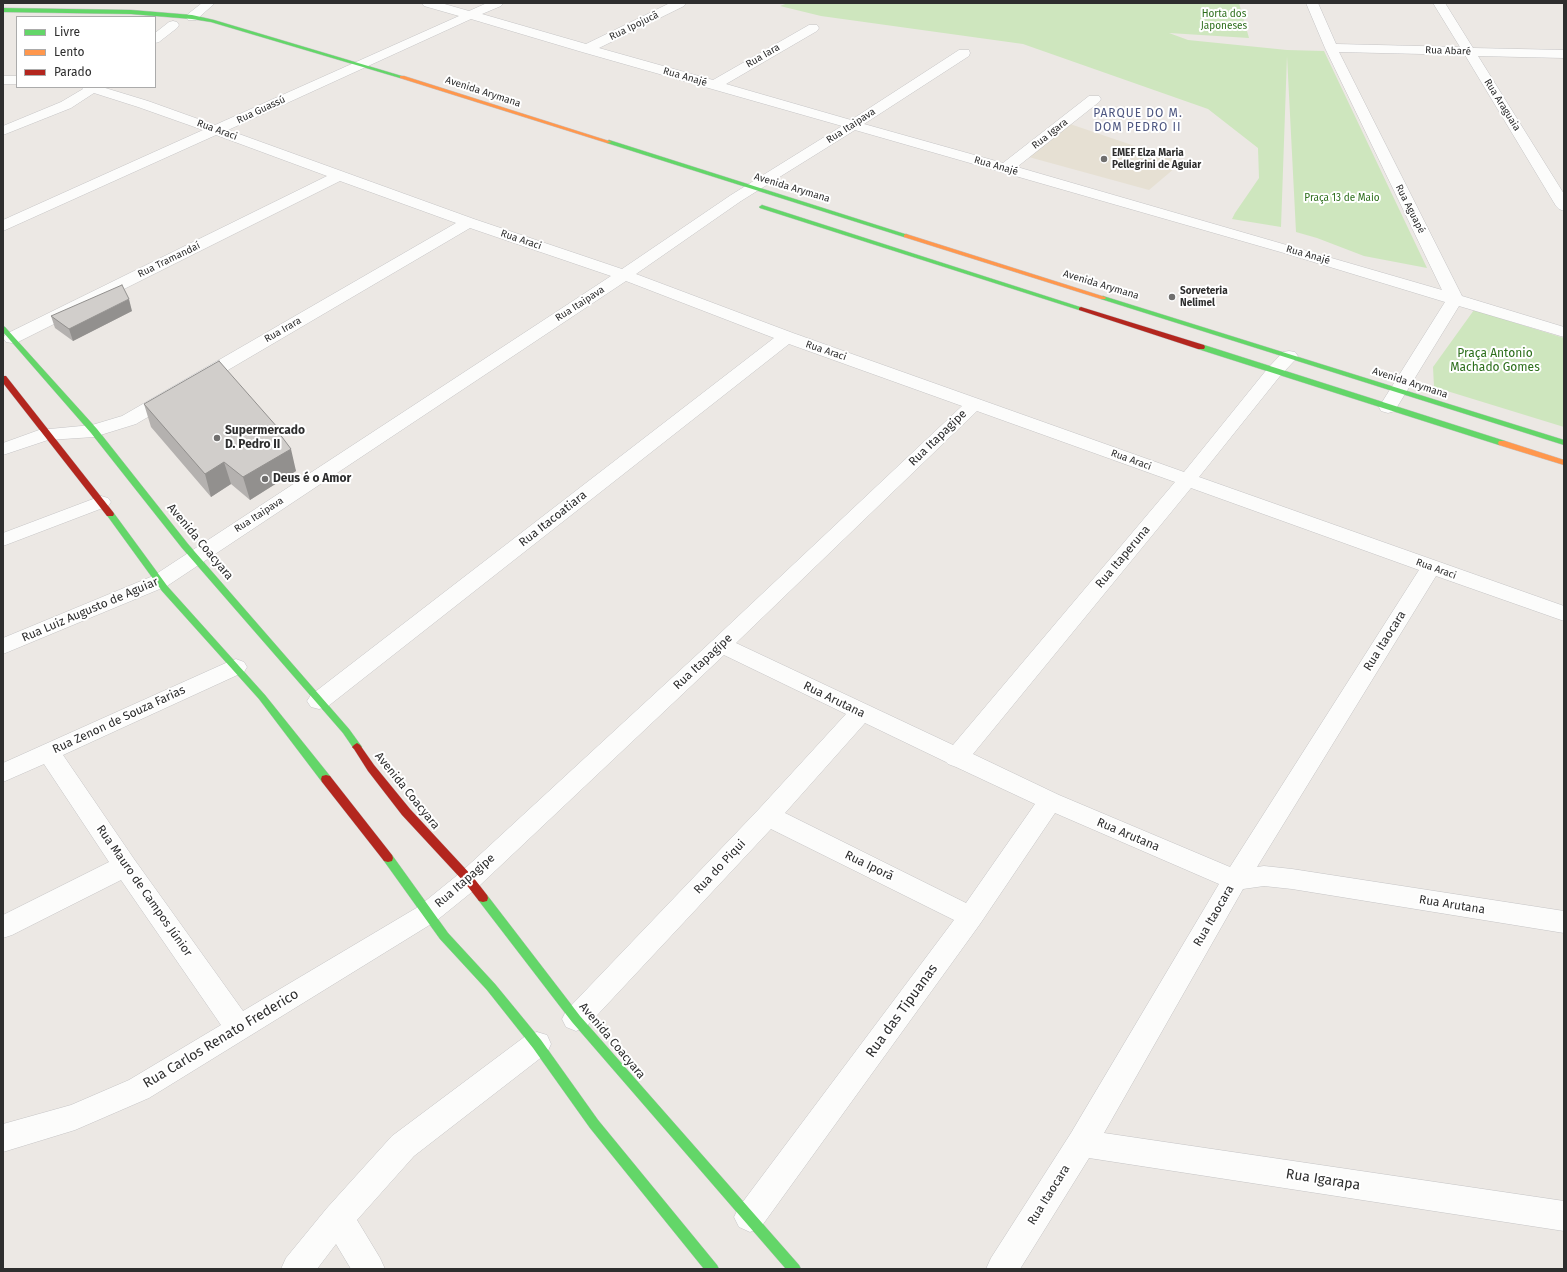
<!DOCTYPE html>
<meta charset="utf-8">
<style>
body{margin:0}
#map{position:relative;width:1567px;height:1272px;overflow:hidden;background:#ece8e4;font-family:"Fira Sans",sans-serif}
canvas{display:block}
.frame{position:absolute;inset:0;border:4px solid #2e2e2e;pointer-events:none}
.legend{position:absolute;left:16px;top:16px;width:140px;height:72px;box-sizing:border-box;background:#fff;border:1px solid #ababab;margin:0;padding:5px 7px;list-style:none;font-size:12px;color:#2e2e2e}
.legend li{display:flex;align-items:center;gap:8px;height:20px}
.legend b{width:20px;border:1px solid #ababab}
</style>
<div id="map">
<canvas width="1567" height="1272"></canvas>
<div class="frame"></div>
<ul class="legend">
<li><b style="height:5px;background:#63d668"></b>Livre</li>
<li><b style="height:5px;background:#ff974d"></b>Lento</li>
<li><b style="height:5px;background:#b3261e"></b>Parado</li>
</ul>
</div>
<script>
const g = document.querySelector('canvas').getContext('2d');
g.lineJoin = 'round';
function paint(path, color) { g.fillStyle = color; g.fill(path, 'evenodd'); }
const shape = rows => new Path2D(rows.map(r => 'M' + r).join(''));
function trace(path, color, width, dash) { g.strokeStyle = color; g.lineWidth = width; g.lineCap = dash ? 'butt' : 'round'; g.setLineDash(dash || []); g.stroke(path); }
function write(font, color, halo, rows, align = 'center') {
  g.font = font + ' "Fira Sans",sans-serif'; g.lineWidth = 4; g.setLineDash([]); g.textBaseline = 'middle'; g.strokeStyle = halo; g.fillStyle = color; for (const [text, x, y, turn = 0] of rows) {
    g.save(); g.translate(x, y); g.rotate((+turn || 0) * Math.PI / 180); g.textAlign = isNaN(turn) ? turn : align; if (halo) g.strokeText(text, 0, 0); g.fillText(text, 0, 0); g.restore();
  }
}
paint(shape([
 [1070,124,1182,162,1149,190,1025,156]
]), '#e6e0d3');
paint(shape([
 [788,3,1239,3,1249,38,1169,33,1188,40,1287,50,1324,51,1427,268,1364,256,1317,238,1296,232,1287,56,1281,227,1232,219,1235,213,1259,178,1258,148,1208,109,1023,44,821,16,780,6],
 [1474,310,1564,338,1564,427,1434,387,1433,367]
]), '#cee6be');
const street = shape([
 [202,3,215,3,196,20,188,20,186,17,188,14,202,3],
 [422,3,441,3,469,11,487,3,503,3,501,6,482,14,586,44,670,3,686,3,684,6,599,48,713,80,809,25,817,25,819,28,817,31,726,84,851,120,959,50,969,50,970,53,969,56,864,124,1003,163,1089,96,1099,96,1101,99,1099,102,1017,167,1442,290,1325,48,1306,3,1318,3,1336,44,1460,47,1433,3,1445,3,1473,48,1564,50,1564,58,1478,56,1564,194,1564,211,1559,209,1556,206,1465,55,1339,52,1462,296,1564,327,1564,337,1459,306,1397,407,1395,411,1388,413,1381,411,1379,407,1445,302,1284,253,855,130,741,201,636,274,793,333,1184,472,1268,368,1283,352,1289,351,1295,352,1298,356,1295,360,1280,376,1199,477,1564,606,1564,621,1436,576,1257,867,1264,866,1292,869,1564,911,1564,933,1292,889,1264,886,1243,889,1104,1133,1564,1201,1564,1231,1089,1158,1020,1269,986,1269,991,1258,1071,1133,1219,884,1055,813,980,924,761,1227,750,1232,739,1227,734,1217,739,1207,954,920,771,829,586,1027,576,1031,566,1027,562,1019,566,1011,759,809,846,714,724,655,478,887,436,921,149,1098,75,1130,3,1152,3,1124,71,1105,129,1080,221,1025,121,880,12,935,3,938,3,915,109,862,44,764,3,782,3,763,228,662,236,659,244,662,247,667,244,672,63,755,134,859,243,1011,418,907,460,873,713,640,962,406,789,344,327,707,319,709,311,707,307,701,311,695,774,338,626,281,167,586,3,654,3,638,153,576,611,276,470,228,136,424,94,437,48,440,3,455,3,443,39,430,92,425,122,416,456,223,340,181,18,342,12,343,6,342,3,338,6,334,327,176,216,135,3,231,3,220,203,130,138,107,94,93,71,108,3,135,3,126,61,102,83,89,81,87,102,87,148,101,215,125,459,16,424,6,422,3],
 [471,19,582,52,842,126,731,195,622,269,474,219,228,130,471,19],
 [977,411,1175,482,953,745,736,643,977,411],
 [1191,488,1419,570,1230,867,1059,795,973,754,1191,488],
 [865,723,946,762,948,764,956,767,1035,804,966,903,785,813,865,723],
 [173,21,177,22,179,25,177,28,159,42,155,43,155,33,169,22,173,21],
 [3,76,17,76,17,84,3,84,3,76],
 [101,496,108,498,111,502,108,506,3,546,3,533,101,496],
 [537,1032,547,1035,551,1044,547,1053,414,1156,357,1220,380,1258,385,1269,351,1269,336,1244,317,1269,281,1269,286,1258,327,1208,392,1136,527,1035,537,1032]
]);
const fast = shape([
 [3,8,131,10,192,15,214,20,405,77,400,78,211,22,192,19,131,14,3,12,3,8],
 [609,140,908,235,909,236,904,237,607,143,606,142,609,140],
 [762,205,1083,308,1084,309,1083,310,1079,310,760,208,759,207,762,205],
 [1103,296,1564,440,1564,445,1101,299,1101,297,1103,296],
 [3,326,5,327,97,429,188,544,349,729,362,747,360,749,354,749,343,733,182,548,91,433,3,332,3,326],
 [1198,345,1204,345,1505,441,1506,443,1505,445,1499,445,1198,349,1198,345],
 [110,511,113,512,168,587,265,695,330,776,331,779,330,782,322,782,259,699,162,591,106,514,110,511],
 [388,854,392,855,448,933,495,984,541,1040,598,1120,717,1265,719,1269,704,1269,590,1128,533,1048,487,990,440,939,384,861,383,858,384,855,388,854],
 [483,894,487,895,580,1016,799,1265,801,1269,786,1269,572,1022,479,901,478,898,479,895,483,894]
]);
const slow = shape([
 [400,76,404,76,612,142,607,143,400,78,400,76],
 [906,234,1105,297,1106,298,1105,299,1101,299,904,237,904,235,906,234],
 [1499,441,1505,441,1564,460,1564,465,1499,445,1498,443,1499,441]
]);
const jam = shape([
 [1081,307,1204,345,1205,347,1204,349,1198,349,1079,310,1079,308,1081,307],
 [3,376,6,376,113,512,114,514,113,516,107,516,3,383,3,376],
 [357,743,360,745,374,765,410,809,473,877,487,895,488,898,487,901,483,902,479,901,465,883,402,815,368,771,354,749,352,747,354,745,357,743],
 [326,775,330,776,392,855,393,858,392,861,388,862,384,861,322,782,321,779,322,776,326,775]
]);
trace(street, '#c5c4c5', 1);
trace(fast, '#c5c4c5', 1);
trace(slow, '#c5c4c5', 1);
trace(jam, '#c5c4c5', 1);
paint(street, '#fcfcfb');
paint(fast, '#63d668');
paint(slow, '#ff974d');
paint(jam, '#b3261e');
paint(shape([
 [132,311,73,341,55,328,51,316],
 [144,404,278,428,280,434,296,471,250,500,231,484,211,497,151,427]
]), '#b4b1af');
paint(shape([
 [129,299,132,311,73,341,69,329],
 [291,449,296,471,250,500,243,477],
 [224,462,231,484,211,497,205,474]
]), '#92908e');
const building = shape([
 [122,285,129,299,69,329,51,316,122,285],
 [219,361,278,428,276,429,291,449,243,477,224,462,205,474,144,404,219,361]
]);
paint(building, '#d1cecb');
trace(building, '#92908e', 1);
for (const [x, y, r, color] of [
 [1104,159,4,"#706f6e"],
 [1172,297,4,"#706f6e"],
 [217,438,4,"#706f6e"],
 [265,479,4,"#706f6e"]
]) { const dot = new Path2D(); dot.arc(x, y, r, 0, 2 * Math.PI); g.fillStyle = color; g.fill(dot); trace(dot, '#fff', 1.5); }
write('10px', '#2c6e1b', '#fff', [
 ["Horta dos",1224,14],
 ["Japoneses",1224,26],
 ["Praça 13 de Maio",1342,198]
]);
write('10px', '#2e2e2e', '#fff', [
 ["Rua Ipojucã",634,26,-26],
 ["Rua Abaré",1448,51,2],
 ["Rua Iara",763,56,-30],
 ["Rua Anajé",685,77,16],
 ["Avenida Arymana",483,92,18],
 ["Rua Araguaia",1502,105,58],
 ["Rua Guassú",261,110,-25],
 ["Rua Itaipava",851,126,-33],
 ["Rua Araci",217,130,20],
 ["Rua Igara",1050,134,-38],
 ["Rua Anajé",996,166,16],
 ["Avenida Arymana",792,188,17],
 ["Rua Aguapé",1410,209,63],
 ["Rua Araci",521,240,19],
 ["Rua Anajé",1308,255,16],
 ["Rua Tramandaí",169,260,-26],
 ["Avenida Arymana",1101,285,17],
 ["Rua Itaipava",580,304,-33],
 ["Rua Irara",283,330,-30],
 ["Rua Araci",826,351,19],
 ["Avenida Arymana",1410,383,18],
 ["Rua Araci",1131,460,20],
 ["Rua Itaipava",259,515,-33],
 ["Rua Araci",1436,569,20]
]);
write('bold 10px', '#2e2e2e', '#fff', [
 ["EMEF Elza Maria",1112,153],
 ["Pellegrini de Aguiar",1112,165],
 ["Sorveteria",1180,291],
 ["Nelimel",1180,303]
], 'left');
g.letterSpacing = '1px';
write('12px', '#4d5680', '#fff', [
 ["PARQUE DO M.",1138,114],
 ["DOM PEDRO II",1138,128]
]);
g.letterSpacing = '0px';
write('12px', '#2c6e1b', '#fff', [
 ["Praça Antonio",1495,354],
 ["Machado Gomes",1495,368]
]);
write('bold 12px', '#2e2e2e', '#fff', [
 ["Supermercado",225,431],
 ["D. Pedro II",225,445],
 ["Deus é o Amor",273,479]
], 'left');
write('12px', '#2e2e2e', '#fff', [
 ["Rua Itapagipe",938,438,-44],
 ["Rua Itacoatiara",553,519,-38],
 ["Avenida Coacyara",200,542,50],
 ["Rua Itaperuna",1123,557,-50],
 ["Rua Luiz Augusto de Aguiar",90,610,-23],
 ["Rua Itaocara",1385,641,-58],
 ["Rua Itapagipe",703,662,-43],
 ["Rua Arutana",834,700,26],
 ["Rua Zenon de Souza Farias",119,720,-25],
 ["Avenida Coacyara",407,791,51],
 ["Rua Arutana",1128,835,23],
 ["Rua Iporã",869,866,26],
 ["Rua do Piqui",720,867,-47],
 ["Rua Itapagipe",465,881,-41],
 ["Rua Mauro de Campos Júnior",144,891,55],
 ["Rua Arutana",1452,905,9],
 ["Rua Itaocara",1214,916,-60],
 ["Avenida Coacyara",612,1041,50],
 ["Rua Itaocara",1049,1195,-58]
]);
write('14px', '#2e2e2e', '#fff', [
 ["Rua das Tipuanas",902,1011,-54],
 ["Rua Carlos Renato Frederico",221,1039,-31],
 ["Rua Igarapa",1323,1180,9]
]);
</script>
